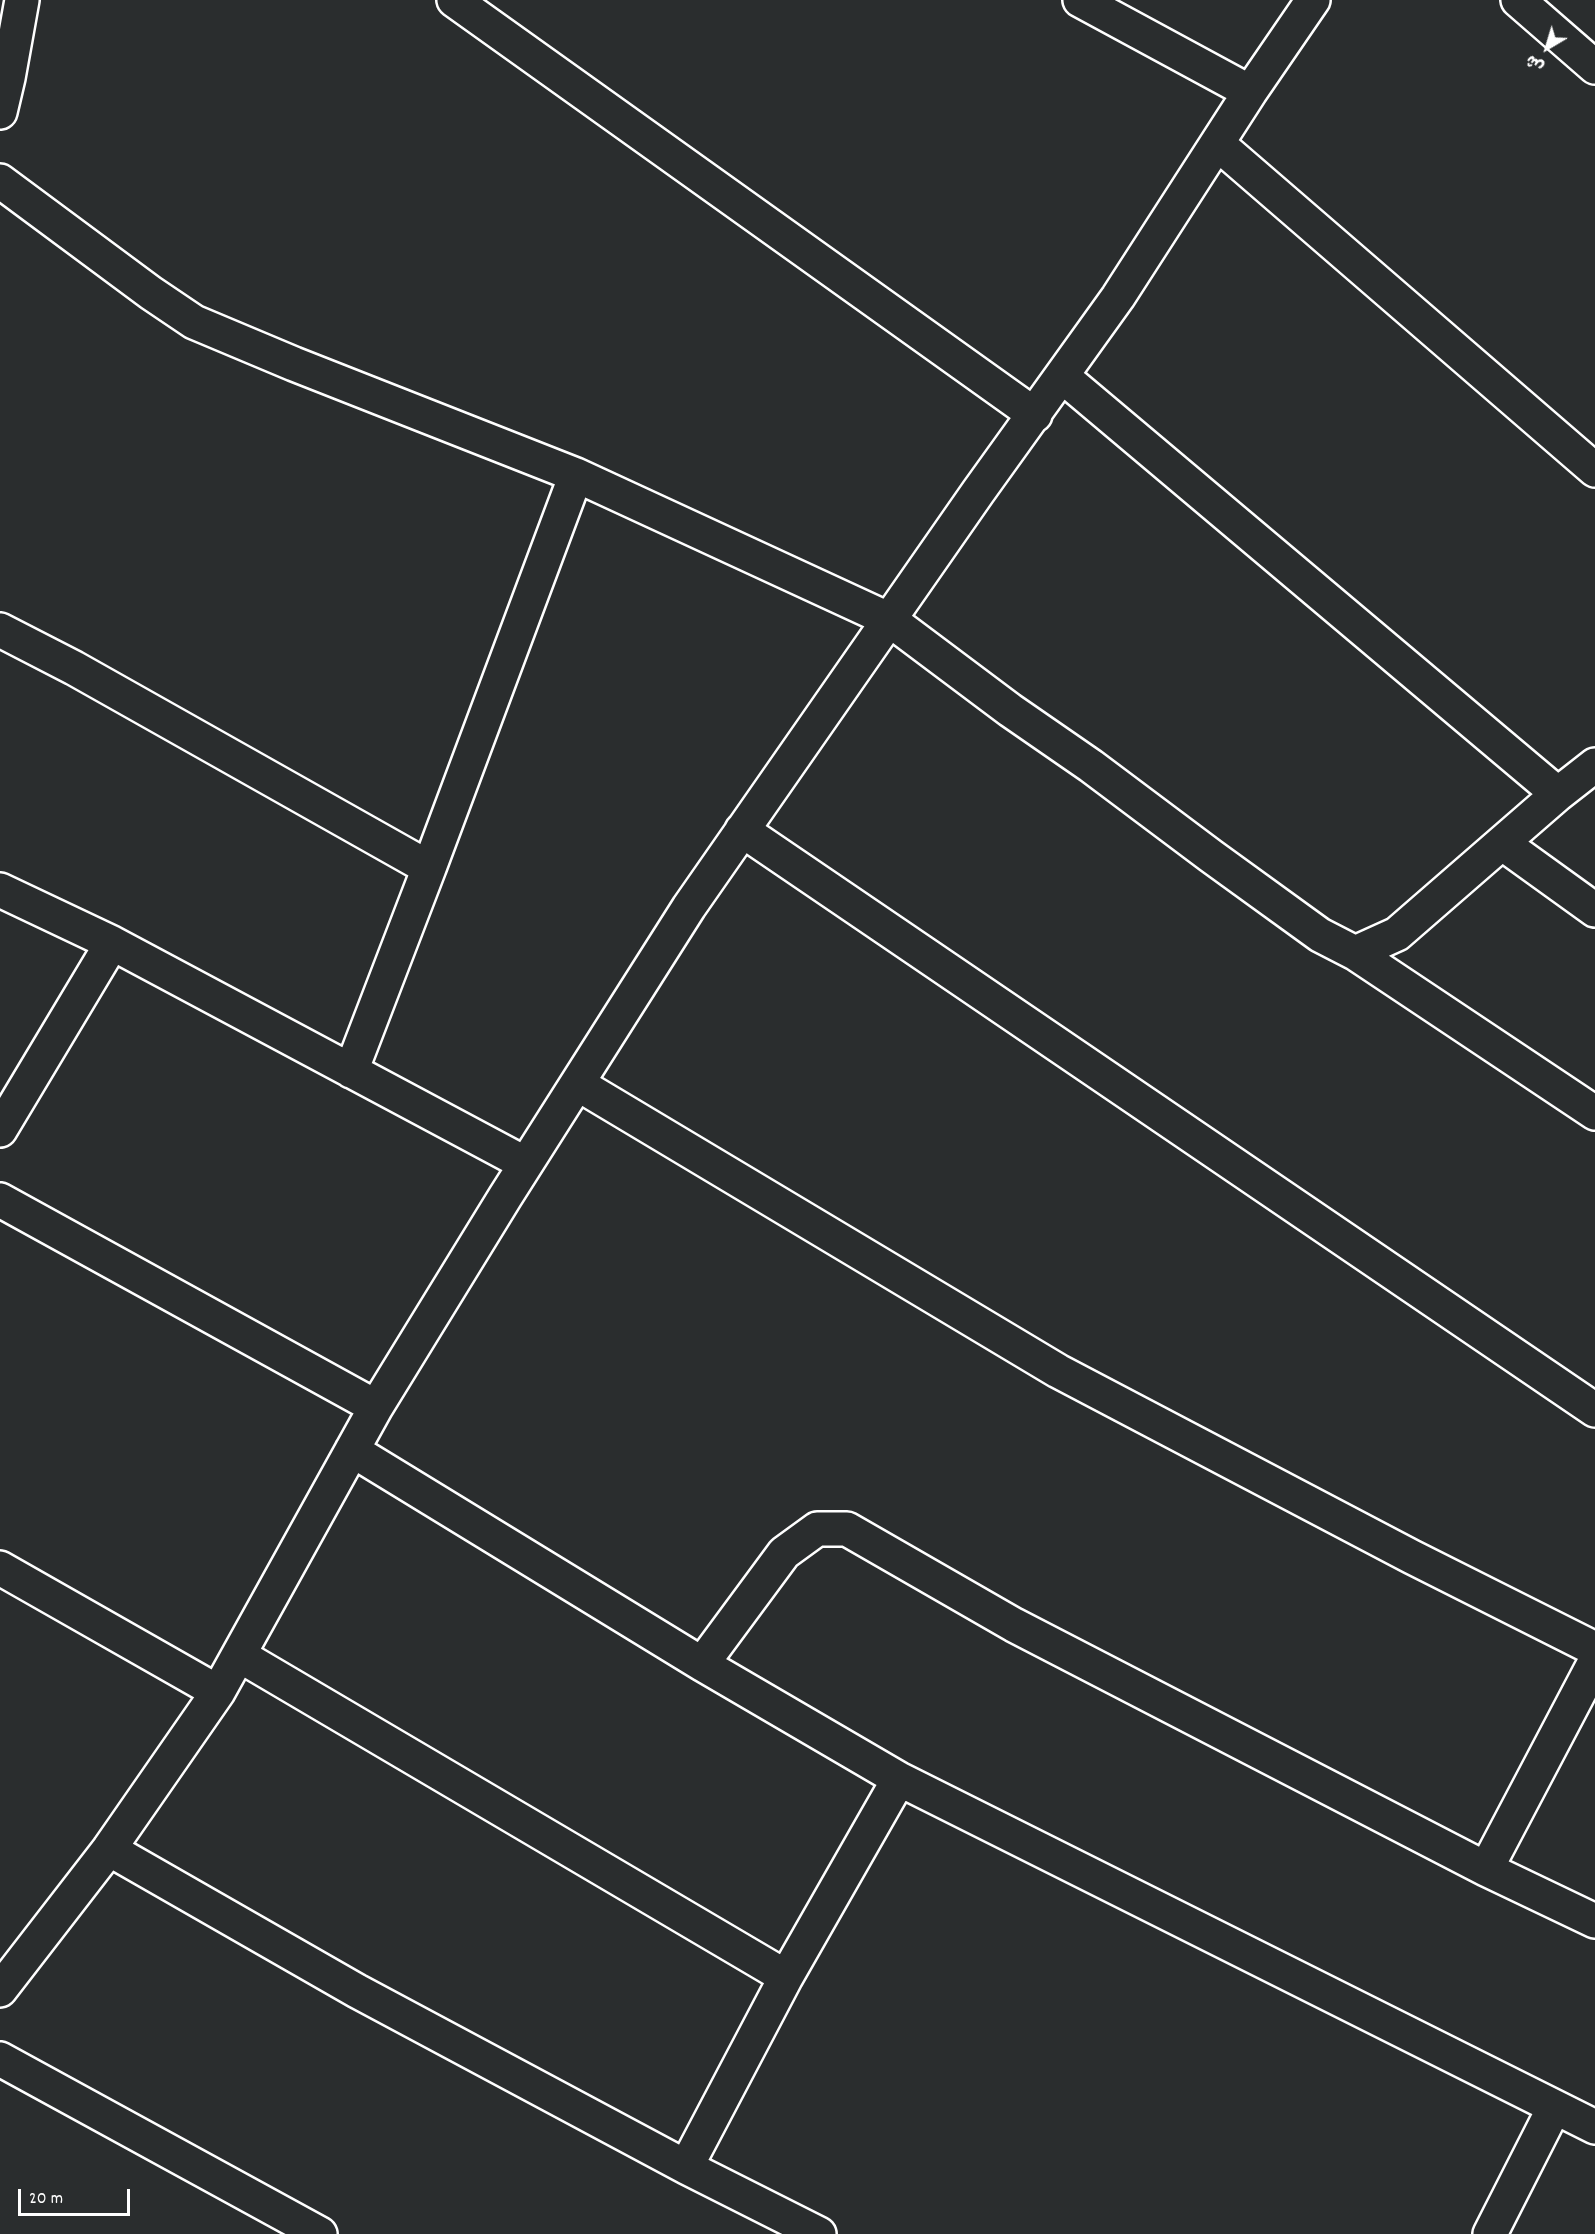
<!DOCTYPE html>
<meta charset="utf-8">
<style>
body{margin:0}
#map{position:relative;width:1595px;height:2234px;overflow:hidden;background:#2a2d2e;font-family:Dekko,"Playpen Sans Arabic",sans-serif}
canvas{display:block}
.north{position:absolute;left:1517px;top:18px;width:60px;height:60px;-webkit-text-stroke:4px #2a2d2e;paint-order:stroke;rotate:218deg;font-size:16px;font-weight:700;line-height:24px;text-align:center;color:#fff}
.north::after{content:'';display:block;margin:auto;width:21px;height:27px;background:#fff;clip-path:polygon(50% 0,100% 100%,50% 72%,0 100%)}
.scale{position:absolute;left:18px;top:2189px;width:112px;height:27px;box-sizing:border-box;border:3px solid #fff;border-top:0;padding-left:8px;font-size:18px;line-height:21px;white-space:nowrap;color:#fff;-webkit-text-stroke:4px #2a2d2e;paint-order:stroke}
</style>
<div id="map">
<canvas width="1595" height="2234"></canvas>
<div class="north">ش</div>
<div class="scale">20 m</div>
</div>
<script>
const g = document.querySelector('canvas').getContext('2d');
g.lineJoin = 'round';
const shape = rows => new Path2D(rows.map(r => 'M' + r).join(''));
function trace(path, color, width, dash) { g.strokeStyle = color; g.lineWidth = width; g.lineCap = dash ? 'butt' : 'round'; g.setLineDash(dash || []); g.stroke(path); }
const minor = shape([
 [454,0,1035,415],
 [1080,0,1250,92],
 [1518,0,1595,67],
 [0,112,8,78,22,0],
 [1218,144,1595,470],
 [0,181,151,293,194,322,294,364,576,475,890,620,1010,710,1091,766,1211,856,1320,935,1355,953,1397,934,1558,794,1595,765],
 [1062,376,1558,794],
 [0,630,74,668,429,868,351,1071],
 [742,830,1595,1410],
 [1502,843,1595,910],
 [429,868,576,475],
 [0,890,112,943,526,1164],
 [1355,953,1595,1113],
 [578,1084,1058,1371,1412,1557,1595,1649],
 [0,1130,112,943],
 [0,1200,376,1407],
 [352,1450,702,1664,899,1779,1595,2127],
 [0,1568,218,1692],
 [239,1655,786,1977],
 [702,1664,784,1553,817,1529,847,1529,1014,1625,1486,1869,1595,1921],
 [109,1849,357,1991,686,2167,819,2234],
 [1486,1869,1595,1662],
 [0,1990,109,1849,218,1692,376,1407,505,1197,689,907,978,492,1118,297,1250,92,1313,0],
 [0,2059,320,2234],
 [686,2167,786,1977,899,1779],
 [1490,2234,1554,2108]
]);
trace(minor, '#fff', 38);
trace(minor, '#2a2d2e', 33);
</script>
